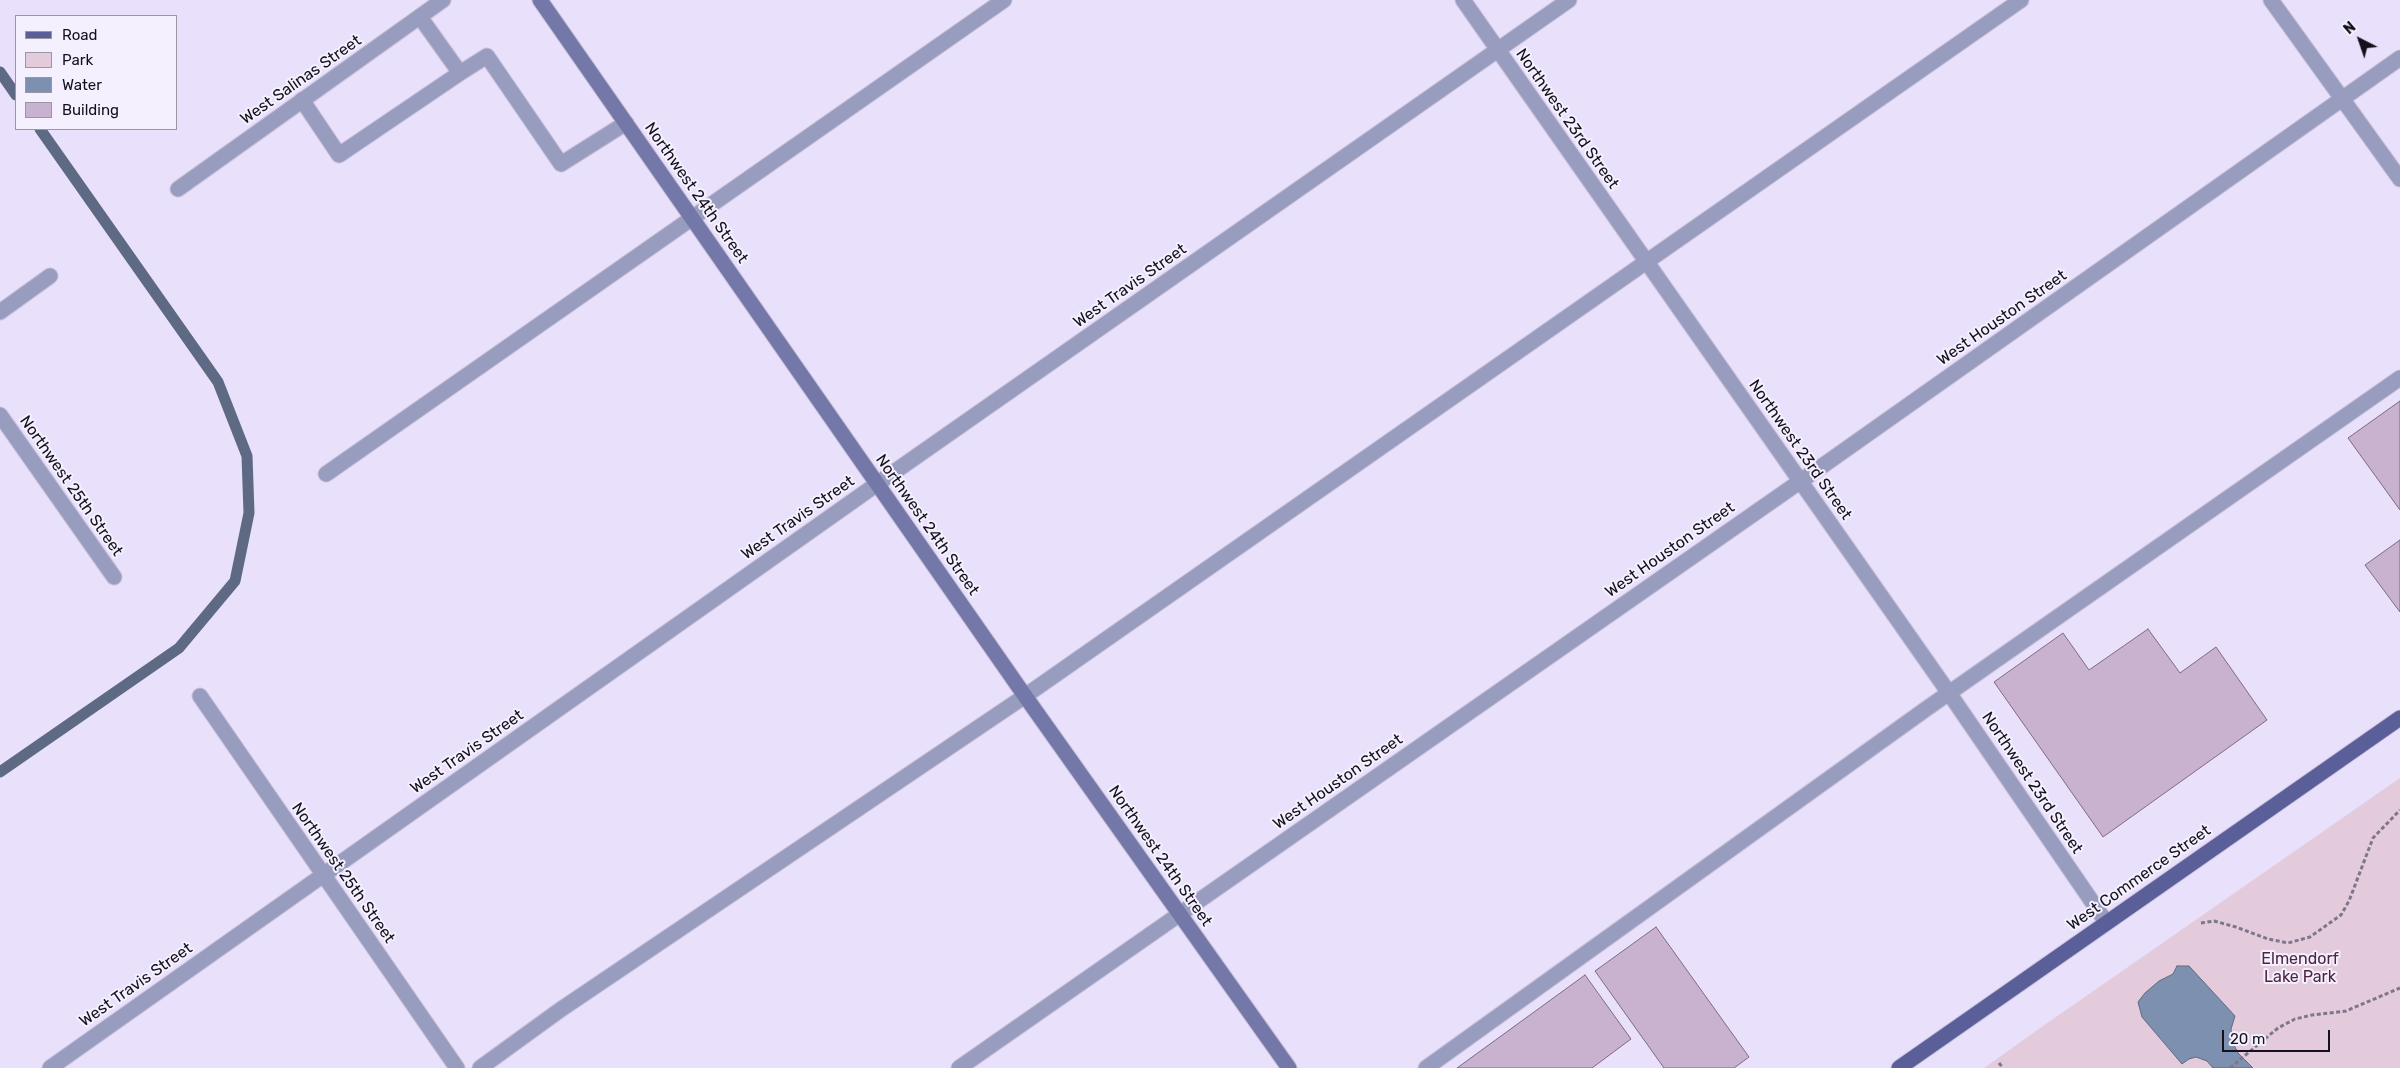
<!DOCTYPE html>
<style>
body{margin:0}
#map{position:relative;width:2400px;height:1068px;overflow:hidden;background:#e9e0fc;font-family:Rubik,sans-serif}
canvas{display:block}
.legend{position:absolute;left:15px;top:15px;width:162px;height:115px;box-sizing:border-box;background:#f4f0fe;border:1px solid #9a96a4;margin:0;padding:6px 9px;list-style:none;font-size:15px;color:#14101c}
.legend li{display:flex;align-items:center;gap:10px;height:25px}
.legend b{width:25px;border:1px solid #9a96a4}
.north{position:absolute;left:2335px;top:15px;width:50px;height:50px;-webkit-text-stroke:4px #f4f0fe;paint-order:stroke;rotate:319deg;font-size:14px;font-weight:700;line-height:20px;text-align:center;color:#14101c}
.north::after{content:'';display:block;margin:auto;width:18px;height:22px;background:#14101c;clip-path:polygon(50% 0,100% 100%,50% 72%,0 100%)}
.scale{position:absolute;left:2222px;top:1030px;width:108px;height:22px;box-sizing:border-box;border:2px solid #14101c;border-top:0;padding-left:6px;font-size:15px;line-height:18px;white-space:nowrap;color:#14101c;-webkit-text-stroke:4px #f4f0fe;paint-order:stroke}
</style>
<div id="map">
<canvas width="2400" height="1068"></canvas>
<ul class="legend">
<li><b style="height:6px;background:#5a5e99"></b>Road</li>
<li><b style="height:14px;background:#e3cbdb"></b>Park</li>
<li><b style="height:14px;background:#7e90af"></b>Water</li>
<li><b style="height:14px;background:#c8b2cf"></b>Building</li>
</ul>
<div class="north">N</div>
<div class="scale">20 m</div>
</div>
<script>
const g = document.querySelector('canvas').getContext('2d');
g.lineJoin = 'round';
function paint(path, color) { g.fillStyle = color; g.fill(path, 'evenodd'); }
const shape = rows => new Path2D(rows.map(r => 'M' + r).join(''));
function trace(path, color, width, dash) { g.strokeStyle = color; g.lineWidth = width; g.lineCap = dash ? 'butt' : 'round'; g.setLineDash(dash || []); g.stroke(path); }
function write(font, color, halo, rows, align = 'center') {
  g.font = font + ' Rubik,sans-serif'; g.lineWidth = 4; g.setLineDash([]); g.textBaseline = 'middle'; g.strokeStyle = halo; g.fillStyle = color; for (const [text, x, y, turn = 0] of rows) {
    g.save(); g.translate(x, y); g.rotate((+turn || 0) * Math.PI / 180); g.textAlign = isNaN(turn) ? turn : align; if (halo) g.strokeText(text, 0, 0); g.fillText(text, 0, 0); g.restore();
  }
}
paint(shape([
 [2400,778,2400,1068,1984,1068,2043,1026]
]), '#e3cbdb');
const water = shape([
 [2177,966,2189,966,2235,1016,2231,1029,2233,1043,2238,1053,2253,1068,2213,1068,2207,1061,2196,1057,2189,1059,2182,1064,2142,1017,2138,1002,2145,993,2159,981,2173,974,2177,966]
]);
paint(water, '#7e90af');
trace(water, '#5e6a83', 1);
trace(shape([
 [0,72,16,95],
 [0,772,179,648,235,581,249,513,247,456,218,382,40,129]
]), '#5e6a83', 11);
const building = shape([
 [2400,401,2400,510,2348,438,2400,401],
 [2400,540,2400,612,2365,565,2400,540],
 [2148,629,2180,673,2216,647,2267,720,2103,837,1994,682,2063,633,2089,670,2148,629],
 [1656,927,1749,1057,1734,1068,1664,1068,1595,971,1656,927],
 [1585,975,1631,1039,1592,1068,1457,1068,1585,975]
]);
paint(building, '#c8b2cf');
trace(building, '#7f6a85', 1);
const service = shape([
 [460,73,487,56,561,164,626,123],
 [302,100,339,155,460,73,420,17],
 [326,474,1004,0],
 [480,1068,560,1010,1025,696,2021,0],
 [1426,1068,1926,709,2400,378]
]);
const minor = shape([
 [1463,0,1949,693,2106,922],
 [2271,0,2400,179],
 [178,189,443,0],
 [0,312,50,276],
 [0,415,114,577],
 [200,696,457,1068],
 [50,1068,877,484,1569,0],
 [959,1068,1828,462,2400,58]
]);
const secondary = shape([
 [540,0,1025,696,1289,1068]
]);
const primary = shape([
 [1899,1068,2400,718]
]);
trace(service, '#c7bfd8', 17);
trace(minor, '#c7bfd8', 17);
trace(secondary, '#c7bfd8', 17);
trace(primary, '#c7bfd8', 17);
trace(shape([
 [2201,923,2214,921,2236,927,2268,939,2288,943,2310,937,2341,915,2349,901,2373,838,2400,810],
 [1999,1063,2003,1068],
 [2230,1068,2278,1028,2295,1019,2312,1015,2346,1011,2400,988]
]), '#7d778b', 3, [4, 2.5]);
trace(service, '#989cbe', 15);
trace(minor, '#989cbe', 15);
trace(secondary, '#7478a9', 15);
trace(primary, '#5a5e99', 15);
write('16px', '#14101c', '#f4f0fe', [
 ["West Salinas Street",301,80,-35],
 ["Northwest 23rd Street",1567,119,55],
 ["Northwest 24th Street",696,193,55],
 ["West Travis Street",1130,286,-35],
 ["West Houston Street",2002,318,-35],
 ["Northwest 23rd Street",1800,450,55],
 ["Northwest 25th Street",71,486,55],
 ["West Travis Street",798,518,-35],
 ["Northwest 24th Street",927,525,55],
 ["West Houston Street",1670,550,-35],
 ["West Travis Street",467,752,-35],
 ["West Houston Street",1338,782,-35],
 ["Northwest 23rd Street",2032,783,56],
 ["Northwest 24th Street",1160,856,55],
 ["Northwest 25th Street",343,873,55],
 ["West Commerce Street",2139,878,-35],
 ["West Travis Street",136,985,-35]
]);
write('16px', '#4f2343', '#f4f0fe', [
 ["Elmendorf",2300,959],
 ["Lake Park",2300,977]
]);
</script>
